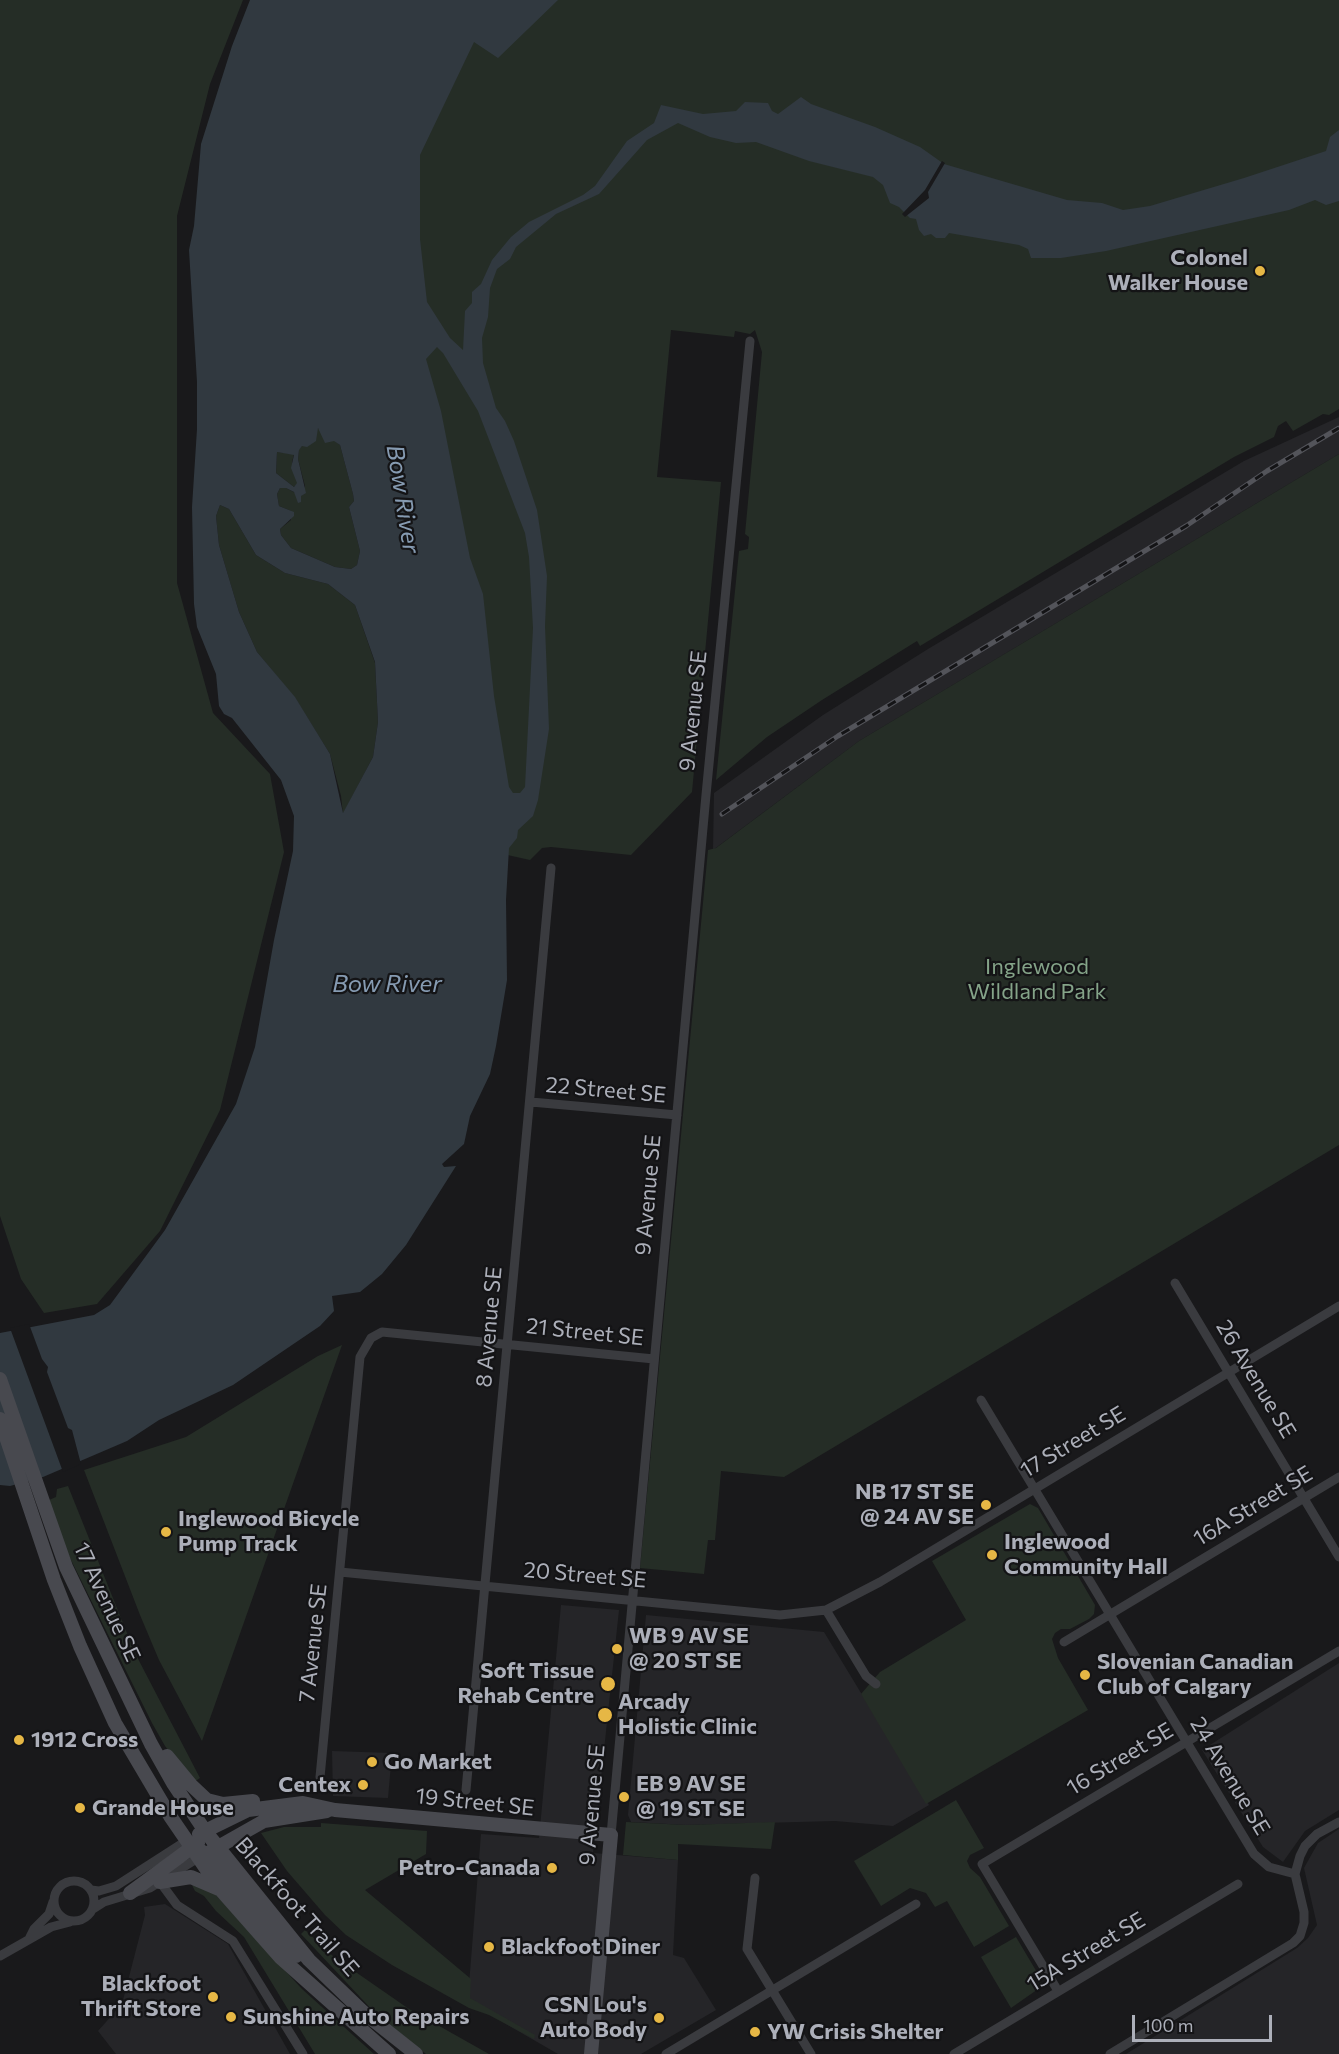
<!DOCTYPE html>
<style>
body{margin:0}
#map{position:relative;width:1339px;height:2054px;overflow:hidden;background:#19191b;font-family:Commissioner,sans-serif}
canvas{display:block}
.scale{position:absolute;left:1132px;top:2015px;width:140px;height:27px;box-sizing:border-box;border:3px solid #acafb9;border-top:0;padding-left:8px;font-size:18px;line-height:21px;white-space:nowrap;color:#acafb9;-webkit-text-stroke:4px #141416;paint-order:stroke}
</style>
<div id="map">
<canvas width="1339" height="2054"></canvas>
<div class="scale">100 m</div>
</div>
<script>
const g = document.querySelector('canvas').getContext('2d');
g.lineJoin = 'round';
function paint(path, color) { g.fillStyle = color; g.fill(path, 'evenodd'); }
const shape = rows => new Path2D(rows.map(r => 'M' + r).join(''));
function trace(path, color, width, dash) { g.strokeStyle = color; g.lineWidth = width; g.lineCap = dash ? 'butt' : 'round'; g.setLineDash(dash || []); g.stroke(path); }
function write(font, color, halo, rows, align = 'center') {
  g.font = font + ' Commissioner,sans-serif'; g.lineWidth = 4.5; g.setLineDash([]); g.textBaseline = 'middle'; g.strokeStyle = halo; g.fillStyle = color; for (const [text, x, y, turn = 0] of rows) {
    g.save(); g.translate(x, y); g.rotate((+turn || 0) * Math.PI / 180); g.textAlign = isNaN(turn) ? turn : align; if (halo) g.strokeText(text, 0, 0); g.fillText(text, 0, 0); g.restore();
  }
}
paint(shape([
 [1339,417,1339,454,859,741,713,850,714,793,823,715,928,649,1244,461],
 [561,1605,619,1610,593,1853,678,1860,673,1955,684,1958,716,2010,641,2054,558,2054,506,2024,468,1997,481,1834,539,1838],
 [646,1615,824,1632,929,1805,893,1826,835,1821,686,1825,631,1822,628,1815],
 [1339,1663,1339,1810,1305,1831,1283,1862,1263,1847,1202,1750],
 [332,1751,392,1753,388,1798,333,1796],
 [1339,1829,1339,2054,1126,2054,1297,1948,1308,1938,1317,1925,1304,1868,1318,1843],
 [165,1904,228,1944,290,2054,116,2054,98,2031,122,2004,145,1915,144,1907]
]), '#252528');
paint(shape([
 [0,0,243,0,210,84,177,216,177,583,213,713,270,774,284,852,220,1110,160,1231,97,1304,44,1313,21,1279,0,1216],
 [501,0,1339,0,1339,409,1329,415,1323,414,1293,431,1286,421,1278,426,1274,437,1234,457,920,646,917,641,822,700,767,737,716,780,739,551,748,549,749,537,745,534,762,352,755,330,750,334,735,331,734,337,671,330,657,477,721,482,692,792,631,855,551,847,542,848,530,860,503,854,397,227,402,125],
 [318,428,340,445,353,494,354,501,349,507,360,551,357,565,351,569,335,567,291,548,281,535,280,529,291,520,291,511,279,506,277,494,280,488,286,488,301,496,305,486,298,459,299,449],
 [277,452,294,454,292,462,298,483,294,487,276,473],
 [1339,454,1339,1145,784,1477,721,1471,715,1540,708,1540,704,1574,640,1568,708,850,716,848,859,741],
 [220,505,229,509,256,555,285,573,328,584,355,605,375,663,378,722,373,757,343,814,341,796,330,754,295,698,257,652,239,612,219,545,216,516],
 [342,1345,202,1741,159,1660,140,1615,84,1470,186,1437,318,1356],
 [68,1486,135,1653,200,1778,194,1782,165,1746,152,1723,66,1550,49,1500,56,1497,57,1489],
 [1030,1504,1038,1508,1095,1605,1094,1614,1089,1619,1070,1629,1061,1629,1055,1633,1052,1639,1058,1658,1088,1710,926,1804,861,1694,880,1672,966,1620,932,1561],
 [956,1800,984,1848,970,1855,967,1861,970,1868,980,1877,1009,1926,974,1947,947,1901,935,1907,926,1893,910,1888,881,1906,854,1861],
 [626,1822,686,1825,775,1822,771,1849,678,1844,678,1860,623,1855],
 [321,1823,427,1831,426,1854,365,1890,471,1979,470,1998,535,2035,534,2039,489,2015,469,2008,392,1965,346,1935,325,1915,287,1871,261,1833,284,1827,321,1827],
 [192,1885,207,1887,216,1895,302,1989,374,2054,315,2054,244,1937,216,1911,204,1896,195,1891],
 [305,1930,334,1957,409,2009,489,2054,426,2054,375,2013,301,1934],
 [1016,1937,1041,1979,1041,1987,1011,2008,981,1957]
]), '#252d26');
paint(shape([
 [250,0,558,0,498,58,474,42,420,155,420,239,427,302,450,338,463,350,465,311,472,303,472,292,481,284,492,260,511,237,529,222,583,195,595,186,627,141,654,123,661,105,703,114,736,111,745,102,768,103,772,111,778,114,801,97,811,104,875,127,920,147,944,164,1067,200,1102,203,1123,210,1150,206,1244,178,1326,151,1330,137,1339,130,1339,201,1326,205,1315,200,1289,210,1106,251,1061,258,1031,258,1028,249,1019,245,949,233,945,238,936,238,931,234,924,236,919,230,916,219,910,218,899,207,890,203,883,185,873,177,809,161,756,142,736,143,710,137,678,123,647,140,599,194,556,214,516,247,510,259,497,269,490,288,488,317,482,338,483,363,496,408,505,421,514,441,537,510,547,576,545,626,549,729,538,800,533,816,518,830,517,838,509,848,506,900,507,980,496,1046,490,1074,470,1116,464,1144,442,1164,444,1167,456,1166,406,1245,382,1274,360,1292,332,1296,334,1311,320,1326,233,1385,159,1420,127,1441,43,1477,10,1486,0,1485,0,1333,94,1315,110,1305,165,1230,236,1104,255,1047,274,940,293,851,294,816,281,780,232,718,224,714,219,706,216,674,197,627,194,604,192,507,197,429,197,382,189,250,194,226,201,144,232,46],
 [437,347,443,353,478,411,525,533,529,557,533,628,525,787,520,793,513,793,509,787,494,696,483,594,470,558,441,411,426,359],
 [318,428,325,443,334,441,340,445,353,494,354,501,349,507,360,551,357,565,351,569,335,567,291,548,281,535,280,529,294,516,294,512,279,506,277,494,280,488,286,488,294,492,298,503,301,502,301,496,306,493,298,459,299,450,302,446,307,447,316,441],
 [277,452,294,455,291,468,297,483,294,487,276,473],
 [220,505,229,509,256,555,285,573,328,584,355,605,375,662,378,722,373,757,343,813,330,754,295,697,257,652,239,612,219,545,216,516]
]), '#313940');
paint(shape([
 [942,161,945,163,928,192,929,198,905,217,902,214,925,190],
 [29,1324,42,1359,48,1367,47,1372,68,1428,72,1430,81,1464,63,1472,10,1328]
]), '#19191b');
trace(shape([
 [531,1102,677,1115],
 [1175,1283,1339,1557],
 [981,1400,1254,1854,1269,1867,1295,1874],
 [340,1572,780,1615,826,1610,880,1582,1339,1306],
 [826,1610,866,1676,876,1684],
 [1064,1642,1339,1477],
 [320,1777,360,1357,371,1338,382,1332,654,1359],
 [466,1790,551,868],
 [611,1835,706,795,750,341],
 [755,1878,747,1949,811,2054],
 '54 1901a20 20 0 1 1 40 0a20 20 0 1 1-40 0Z',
 [160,1882,177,1905,233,1941,303,2054],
 [91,1890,99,1891,116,1886,186,1841],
 [93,1909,104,1902,150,1888,198,1858],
 [30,1937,34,1929,49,1914,53,1902],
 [0,1956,51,1927,70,1922],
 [1058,1991,982,1864,1339,1651],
 [666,2054,916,1904],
 [954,2054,1238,1884],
 [1110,2054,1293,1943,1300,1936,1304,1923,1304,1912,1295,1874,1300,1856,1305,1846,1317,1834,1339,1822]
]), '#3a3b3f', 9);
trace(shape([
 [0,1379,66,1567,151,1744,173,1783,205,1831,309,1960,363,2012,416,2054],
 [0,1419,54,1580,80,1646,115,1723,170,1816,220,1889,281,1958,389,2054],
 [167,1756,191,1785,207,1800,223,1804,253,1801],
 [199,1834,248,1810,303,1803,335,1810,611,1835,591,2054],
 [196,1847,209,1857,263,1923,296,1956],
 [211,1851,264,1821,327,1811],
 [160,1882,191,1877,219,1889],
 [130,1893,198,1843]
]), '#48494f', 14);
const rail = shape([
 [722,814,838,736,1186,526,1267,471,1339,428]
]);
trace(rail, '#53545a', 5);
trace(rail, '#141416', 3, [9]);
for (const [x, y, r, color] of [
 [1260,271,6,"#e6b745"],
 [986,1505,6,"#e6b745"],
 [166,1532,6,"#e6b745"],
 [992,1555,6,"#e6b745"],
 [617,1649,6,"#e6b745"],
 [1085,1675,6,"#e6b745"],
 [608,1684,8,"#e6b745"],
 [605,1715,8,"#e6b745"],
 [19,1740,6,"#e6b745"],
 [372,1762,6,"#e6b745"],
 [363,1785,6,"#e6b745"],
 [624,1797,6,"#e6b745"],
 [80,1808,6,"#e6b745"],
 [552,1868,6,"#e6b745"],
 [489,1947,6,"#e6b745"],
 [213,1997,6,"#e6b745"],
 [231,2017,6,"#e6b745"],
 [659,2018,6,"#e6b745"],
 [755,2032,6,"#e6b745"]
]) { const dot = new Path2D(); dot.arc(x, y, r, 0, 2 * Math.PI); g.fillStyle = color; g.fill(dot); trace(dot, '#141416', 2); }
write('bold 22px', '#acafb9', '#141416', [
 ["Colonel",1248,258,"right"],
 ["Walker House",1248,283,"right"],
 ["NB 17 ST SE",974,1492,"right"],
 ["@ 24 AV SE",974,1517,"right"],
 ["Inglewood Bicycle",178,1519],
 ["Pump Track",178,1544],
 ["Inglewood",1004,1542],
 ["Community Hall",1004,1567],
 ["WB 9 AV SE",629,1636],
 ["@ 20 ST SE",629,1661],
 ["Slovenian Canadian",1097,1662],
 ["Club of Calgary",1097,1687],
 ["Soft Tissue",594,1671,"right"],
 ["Rehab Centre",594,1696,"right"],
 ["Arcady",618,1702],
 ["Holistic Clinic",618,1727],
 ["1912 Cross",31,1740],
 ["Go Market",384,1762],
 ["EB 9 AV SE",636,1784],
 ["@ 19 ST SE",636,1809],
 ["Centex",351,1785,"right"],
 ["Grande House",92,1808],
 ["Petro-Canada",540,1868,"right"],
 ["Blackfoot Diner",501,1947],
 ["Blackfoot",201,1984,"right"],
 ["Thrift Store",201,2009,"right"],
 ["CSN Lou's",647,2005,"right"],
 ["Auto Body",647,2030,"right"],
 ["Sunshine Auto Repairs",243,2017],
 ["YW Crisis Shelter",767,2032]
], 'left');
write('22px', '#acafb9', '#141416', [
 ["9 Avenue SE",693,711,-84],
 ["22 Street SE",606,1090,5],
 ["9 Avenue SE",648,1195,-85],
 ["8 Avenue SE",489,1327,-85],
 ["21 Street SE",585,1332,6],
 ["26 Avenue SE",1256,1379,59],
 ["17 Street SE",1073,1442,-31],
 ["16A Street SE",1253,1506,-31],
 ["20 Street SE",585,1575,5],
 ["17 Avenue SE",107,1602,65],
 ["7 Avenue SE",313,1643,-84],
 ["16 Street SE",1120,1759,-31],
 ["24 Avenue SE",1230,1776,59],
 ["19 Street SE",475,1802,6],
 ["9 Avenue SE",592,1805,-85],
 ["Blackfoot Trail SE",297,1907,49],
 ["15A Street SE",1086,1952,-31]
]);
write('22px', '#84a388', '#141416', [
 ["Inglewood",1037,967],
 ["Wildland Park",1037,992]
]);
write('italic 24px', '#869bb2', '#141416', [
 ["Bow River",403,499,81],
 ["Bow River",387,984]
]);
</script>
